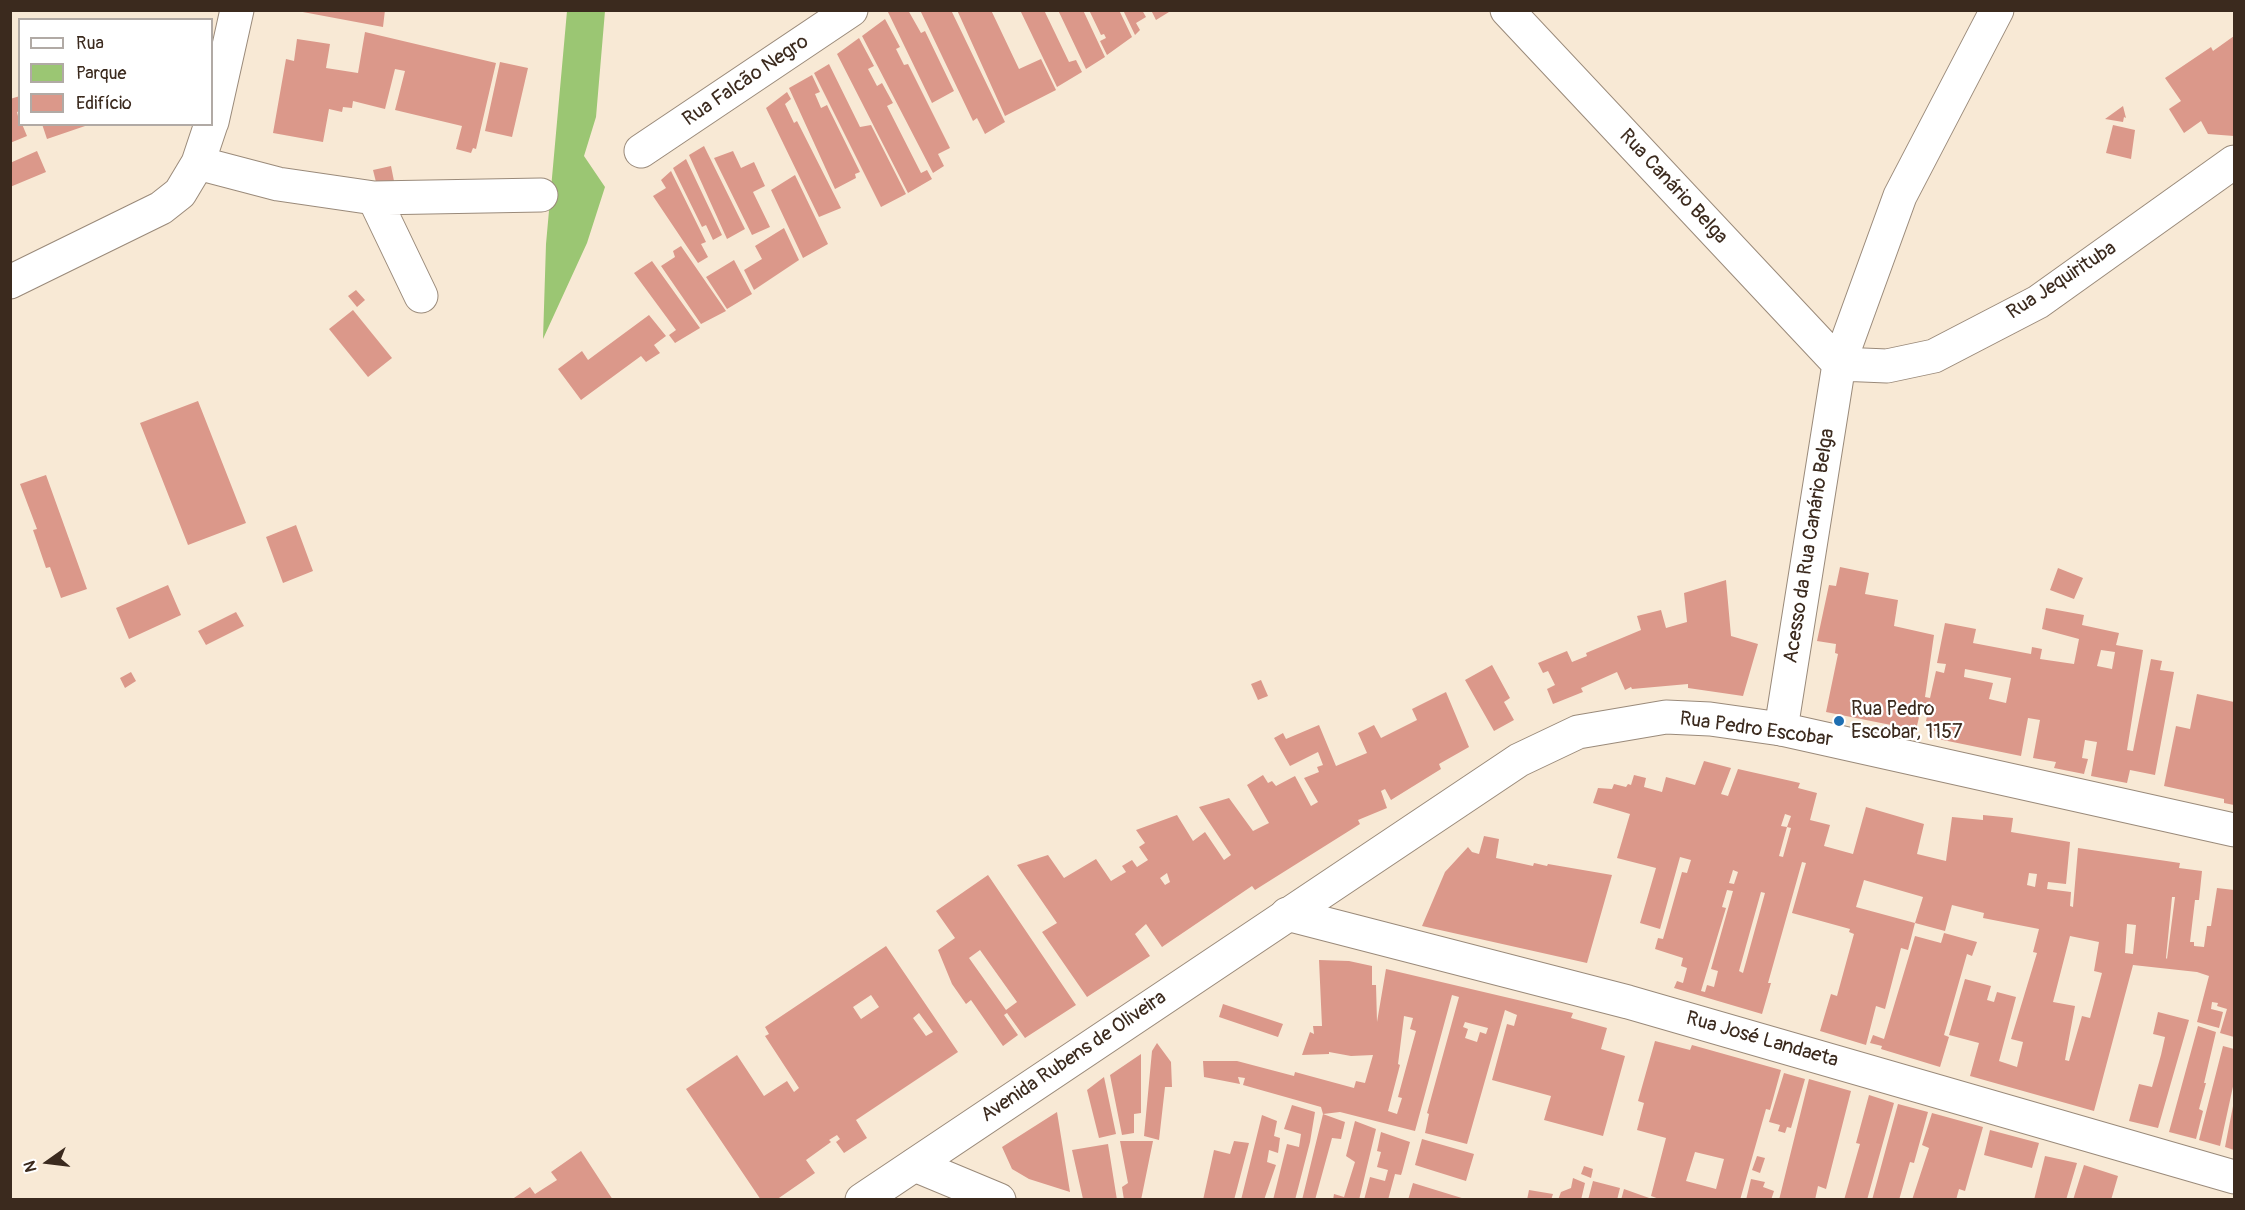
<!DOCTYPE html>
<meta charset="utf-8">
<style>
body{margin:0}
#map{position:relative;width:2245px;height:1210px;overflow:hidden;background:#f8e9d5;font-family:Pangolin,sans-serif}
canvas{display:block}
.frame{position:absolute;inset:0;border:12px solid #3b2a1e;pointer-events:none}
.legend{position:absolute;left:18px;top:18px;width:195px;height:108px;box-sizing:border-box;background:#fff;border:2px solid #b1aaa5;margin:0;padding:8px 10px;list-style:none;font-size:18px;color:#3b2a1e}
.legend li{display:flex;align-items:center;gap:12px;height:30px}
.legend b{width:30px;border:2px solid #b1aaa5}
.north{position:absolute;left:18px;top:1132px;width:60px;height:60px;-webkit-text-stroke:4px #fff;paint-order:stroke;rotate:256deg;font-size:16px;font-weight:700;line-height:24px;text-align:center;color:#3b2a1e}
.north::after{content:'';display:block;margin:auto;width:21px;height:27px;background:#3b2a1e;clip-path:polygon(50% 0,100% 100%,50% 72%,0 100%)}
</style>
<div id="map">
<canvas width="2245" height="1210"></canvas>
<div class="frame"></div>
<ul class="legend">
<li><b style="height:8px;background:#fff"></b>Rua</li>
<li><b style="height:16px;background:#9bc673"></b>Parque</li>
<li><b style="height:16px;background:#db988a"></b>Edifício</li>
</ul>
<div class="north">N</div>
</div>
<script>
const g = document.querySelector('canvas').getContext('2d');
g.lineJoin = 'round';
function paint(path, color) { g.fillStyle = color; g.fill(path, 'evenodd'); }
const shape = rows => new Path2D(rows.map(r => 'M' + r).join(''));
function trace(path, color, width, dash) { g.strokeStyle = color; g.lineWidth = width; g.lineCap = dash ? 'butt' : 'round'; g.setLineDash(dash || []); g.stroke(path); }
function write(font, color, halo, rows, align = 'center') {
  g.font = font + ' Pangolin,sans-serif'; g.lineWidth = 4.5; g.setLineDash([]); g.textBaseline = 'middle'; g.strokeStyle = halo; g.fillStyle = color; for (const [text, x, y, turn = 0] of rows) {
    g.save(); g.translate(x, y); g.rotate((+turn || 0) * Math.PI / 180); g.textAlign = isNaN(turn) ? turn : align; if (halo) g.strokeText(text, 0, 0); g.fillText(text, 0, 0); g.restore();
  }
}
paint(shape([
 [567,11,605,11,596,117,584,156,605,187,587,243,543,339,546,244]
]), '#9bc673');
paint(shape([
 [292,10,385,10,383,27],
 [887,10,908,10,921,33,925,31,954,91,932,103],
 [920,10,951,10,1005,122,985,134,977,118,973,121],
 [957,10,991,10,1019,69,1041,59,1056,90,1005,116],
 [1020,10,1044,10,1069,62,1076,60,1082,72,1057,87],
 [1058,10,1083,10,1105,57,1086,69],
 [1089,10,1119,10,1132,37,1107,55,1100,41,1106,38,1104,34,1101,35],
 [1123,10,1142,10,1146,17,1136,23,1140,30,1135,35],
 [1151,10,1168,10,1169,12,1156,20],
 [885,19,900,47,896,49,904,65,908,64,950,148,938,154,944,166,933,173,862,36],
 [365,32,496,63,476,149,473,148,471,153,456,149,462,126,395,110,405,71,395,69,385,109,353,101,352,108,343,107,342,112,329,109,323,142,273,133,286,59,294,61,297,39,330,44,326,68,358,73],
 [2234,36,2234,136,2208,134,2201,121,2184,133,2169,109,2181,101,2165,78,2211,47,2213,51],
 [859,38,874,66,868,69,877,86,882,83,893,103,887,106,921,173,927,170,932,179,908,193,837,54],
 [500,62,528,68,512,137,485,131],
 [829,64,860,127,871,125,906,194,881,207,814,73],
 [812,75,820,92,815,94,821,108,827,105,860,172,855,174,856,178,835,189,789,88],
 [787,92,791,99,785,104,794,123,797,121,841,208,819,217,766,108],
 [20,96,20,111,17,112,20,124,22,124,27,136,10,143,10,99],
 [2123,106,2126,118,2124,117,2123,122,2105,119],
 [42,124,88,124,88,125,47,139],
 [2113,125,2135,130,2131,159,2106,153],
 [704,146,745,229,727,239,689,155],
 [37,151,46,172,10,187,10,163],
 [733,151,741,168,754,162,765,186,753,192,770,227,752,235,714,158],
 [686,159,722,235,713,240,706,225,702,227,673,168],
 [391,166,396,191,377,186,373,170],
 [671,171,706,242,701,244,708,257,698,263,653,196,666,188,661,180],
 [795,175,828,244,803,258,771,190],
 [784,228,799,260,754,290,744,270,762,259,755,246],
 [681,246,726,311,701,324,661,266,675,257,673,251],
 [734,260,752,294,727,309,706,277],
 [652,261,700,328,675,343,669,335,676,330,634,273],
 [356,290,365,300,357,307,348,296],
 [353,310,392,358,368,377,329,329],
 [649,315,666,336,654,345,660,353,646,362,641,356,581,400,558,369,582,351,588,360],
 [198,401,246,523,188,545,140,423],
 [46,475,87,589,61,598,50,567,46,568,33,530,37,529,20,484],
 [296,525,313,571,283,583,266,537],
 [1840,567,1869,573,1865,594,1898,600,1894,626,1934,635,1925,697,1930,698,1936,671,1944,673,1946,664,1937,663,1945,623,1976,629,1973,643,2031,654,2032,647,2042,649,2040,659,2074,664,2079,639,2042,629,2046,608,2084,615,2082,625,2119,633,2116,645,2143,650,2127,750,2133,751,2151,659,2162,661,2160,670,2174,672,2155,775,2130,770,2127,783,2091,776,2097,742,2085,740,2082,758,2088,759,2084,774,2054,768,2056,762,2033,758,2040,720,2028,718,2021,756,1938,739,1939,732,1931,730,1933,722,1926,721,1928,711,1921,709,1916,730,1826,712,1838,654,1835,653,1836,644,1817,641,1829,585,1836,586],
 [2101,650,2115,652,2112,669,2097,666],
 [1965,669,2011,678,2006,703,1989,699,1993,683,1964,677],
 [2058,568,2083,578,2074,599,2050,590],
 [1726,580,1731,636,1758,644,1743,696,1688,688,1688,684,1632,689,1631,687,1625,690,1617,672,1581,688,1583,692,1553,704,1547,689,1555,685,1548,671,1543,673,1538,663,1567,651,1572,662,1587,656,1586,653,1641,630,1637,616,1661,610,1666,628,1687,622,1684,593],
 [168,585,181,615,129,639,116,608],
 [236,612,244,626,206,645,198,631],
 [1492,665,1510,698,1504,702,1514,720,1494,731,1465,680],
 [131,672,136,681,125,688,120,678],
 [1261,680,1268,696,1258,700,1251,684],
 [1446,692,1469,747,1439,764,1441,769,1391,800,1385,789,1381,791,1387,808,1358,820,1360,824,1255,890,1252,886,1162,947,1146,924,1135,934,1150,956,1087,997,1042,932,1057,923,1017,865,1048,855,1064,878,1096,859,1111,881,1126,872,1122,866,1132,860,1137,867,1148,860,1139,847,1145,843,1136,830,1177,815,1193,841,1205,832,1224,860,1231,855,1199,807,1229,798,1253,831,1269,823,1247,785,1263,775,1268,783,1272,781,1276,786,1295,776,1311,806,1318,802,1304,778,1319,772,1317,767,1323,765,1318,752,1290,766,1274,738,1283,733,1286,739,1319,725,1336,766,1367,753,1358,733,1374,725,1381,738,1417,720,1412,709],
 [1167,873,1170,882,1165,885,1160,878],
 [2197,694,2234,702,2234,805,2224,803,2224,799,2164,786,2176,726,2190,729],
 [1704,761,1731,768,1721,794,1728,796,1738,769,1800,783,1798,788,1817,793,1810,820,1830,825,1824,846,1853,854,1866,807,1924,824,1917,854,1946,861,1952,817,1983,820,1983,815,2013,818,2011,832,2070,842,2066,884,2048,882,2047,889,2071,892,2070,906,2073,907,2078,848,2180,863,2179,868,2202,871,2199,900,2195,900,2190,942,2194,942,2194,946,2204,947,2207,926,2211,926,2217,888,2234,890,2234,1037,2220,1033,2227,1009,2217,1006,2218,1003,2212,1002,2211,1009,2223,1012,2219,1028,2197,1022,2209,976,2197,972,2133,965,2094,1111,1970,1076,1979,1043,1949,1035,1965,979,1991,986,1987,1000,1994,1002,1997,992,2016,997,1999,1061,2017,1067,2023,1042,2011,1039,2037,953,2033,952,2039,929,1983,918,1984,913,1952,905,1945,931,1915,923,1923,897,1864,880,1856,907,1915,923,1908,950,1901,948,1885,1009,1876,1006,1866,1045,1820,1031,1831,994,1837,996,1854,934,1849,932,1850,929,1792,913,1806,863,1802,862,1768,983,1771,983,1762,1014,1674,988,1677,981,1683,983,1687,968,1681,966,1683,958,1655,949,1658,938,1663,939,1682,872,1687,873,1691,860,1680,857,1660,929,1640,923,1656,868,1617,858,1630,814,1593,803,1598,788,1612,789,1614,784,1626,787,1628,784,1631,785,1634,775,1646,778,1644,787,1662,792,1666,777,1695,785],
 [1785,814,1791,816,1787,827,1791,828,1783,857,1779,856,1787,827,1781,826],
 [1733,870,1738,872,1734,884,1729,883],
 [2029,873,2037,874,2035,887,2027,885],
 [1727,890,1733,891,1711,969,1718,971,1714,987,1707,985,1705,992,1701,991,1726,908,1722,907],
 [1761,892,1765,893,1743,973,1739,971],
 [2172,897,2175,897,2167,959,2166,958],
 [2127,924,2136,925,2133,954,2125,953],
 [2070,936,2099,942,2094,971,2102,973,2090,1018,2082,1016,2069,1061,2065,1060,2075,1006,2053,1002],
 [1484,836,1499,839,1496,858,1533,866,1534,863,1547,866,1548,864,1612,875,1587,963,1422,926,1445,872,1468,847,1472,852,1479,854],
 [988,875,1076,1005,1025,1038,1007,1013,1004,1015,1018,1035,1003,1046,971,1000,966,1004,952,984,938,950,955,938,936,911],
 [980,950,1017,1002,1006,1010,969,958],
 [1944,933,1977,942,1972,956,1967,954,1944,1035,1949,1037,1940,1067,1881,1049,1882,1046,1870,1043,1873,1035,1884,1039,1915,936,1941,943],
 [886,946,958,1052,856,1120,867,1138,844,1153,836,1142,840,1139,837,1135,829,1140,831,1142,806,1160,815,1173,776,1200,761,1200,686,1089,737,1055,764,1096,787,1081,794,1092,799,1088,765,1036,769,1034,765,1027],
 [871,995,879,1007,861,1019,853,1007],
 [919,1013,933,1032,926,1036,913,1018],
 [1319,960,1349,961,1372,966,1372,985,1376,985,1377,1022,1386,969,1573,1013,1571,1018,1607,1028,1601,1049,1625,1056,1603,1136,1544,1120,1551,1096,1492,1080,1507,1024,1514,1026,1517,1015,1505,1010,1467,1144,1425,1133,1429,1114,1427,1113,1459,997,1452,995,1415,1131,1340,1112,1323,1114,1321,1107,1243,1085,1245,1078,1238,1077,1240,1084,1204,1077,1203,1061,1237,1061,1294,1076,1295,1072,1354,1088,1356,1081,1365,1083,1373,1055,1351,1056,1329,1052,1329,1054,1302,1055,1310,1032,1314,1034,1313,1026,1322,1026],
 [1404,1016,1413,1018,1410,1029,1416,1031,1398,1097,1402,1098,1397,1114,1388,1111,1400,1065,1398,1064],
 [1465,1022,1488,1028,1486,1034,1480,1032,1477,1042,1465,1038,1468,1029,1463,1027],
 [1223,1004,1283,1024,1278,1037,1219,1017],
 [2158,1012,2189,1020,2158,1128,2129,1121,2139,1084,2152,1087,2161,1055,2165,1037,2153,1034],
 [2198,1026,2216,1032,2204,1083,2206,1083,2199,1109,2203,1111,2196,1139,2169,1132],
 [1655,1041,1690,1050,1692,1045,1781,1070,1770,1110,1766,1109,1740,1200,1662,1200,1651,1196,1666,1138,1637,1130,1644,1103,1638,1101],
 [1695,1152,1724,1159,1716,1189,1686,1181],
 [1157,1043,1171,1062,1172,1087,1165,1087,1159,1140,1144,1136,1152,1051],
 [2223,1046,2234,1049,2234,1082,2220,1146,2199,1140],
 [1141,1054,1141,1113,1134,1114,1134,1133,1122,1135,1110,1075],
 [1784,1073,1805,1079,1791,1128,1787,1127,1785,1133,1778,1131,1780,1125,1769,1122],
 [1104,1077,1116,1134,1099,1138,1087,1090],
 [1809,1079,1851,1091,1826,1189,1818,1186,1815,1200,1779,1200],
 [1869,1095,1894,1103,1867,1200,1844,1200,1860,1144,1856,1143],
 [1898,1104,1928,1112,1914,1163,1910,1162,1899,1200,1872,1200],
 [1292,1105,1315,1112,1310,1142,1295,1200,1273,1200,1287,1144,1299,1147,1301,1134,1284,1129],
 [2233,1106,2234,1106,2234,1150,2225,1147],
 [1057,1112,1070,1192,1029,1179,1012,1169,1002,1147],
 [1932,1113,1983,1127,1965,1191,1959,1189,1956,1200,1912,1200,1929,1148,1922,1145],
 [1323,1114,1345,1122,1341,1139,1332,1138,1315,1200,1302,1200],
 [1262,1115,1277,1121,1274,1136,1280,1138,1278,1153,1269,1150,1267,1162,1276,1165,1264,1200,1241,1200],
 [1355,1121,1376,1129,1359,1200,1333,1200,1334,1194,1344,1197,1355,1162,1346,1156],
 [1990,1130,2039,1143,2032,1168,1984,1155],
 [1381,1132,1410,1142,1402,1172,1401,1175,1395,1174,1388,1200,1364,1200,1370,1177,1385,1181,1388,1170,1377,1167,1381,1152,1377,1151],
 [1422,1139,1474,1154,1466,1181,1415,1165],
 [1120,1141,1153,1141,1141,1200,1124,1200,1122,1187,1128,1183],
 [1234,1141,1249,1143,1234,1200,1203,1200,1214,1150,1230,1154],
 [1108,1144,1117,1200,1083,1199,1072,1150],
 [581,1151,613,1200,511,1200,530,1187,535,1194,557,1180,551,1172],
 [1757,1156,1765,1158,1760,1173,1752,1170],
 [2045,1156,2077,1163,2066,1200,2034,1200],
 [2084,1165,2118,1176,2111,1200,2073,1200],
 [1584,1166,1593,1169,1591,1178,1581,1174],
 [1573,1178,1585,1183,1581,1200,1558,1200,1561,1192,1571,1188],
 [1751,1179,1765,1182,1763,1187,1774,1191,1771,1200,1746,1200],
 [1593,1181,1620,1188,1617,1200,1588,1200],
 [1413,1183,1465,1199,1465,1200,1408,1200],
 [1624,1189,1652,1199,1652,1200,1621,1200],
 [1529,1190,1553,1194,1551,1200,1527,1200]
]), '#db988a');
const minor = shape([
 [1507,10,1839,364],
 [212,122,237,10],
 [641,151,851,10],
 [198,163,278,184,374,198,541,195],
 [374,198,421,296],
 [10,282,161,208,180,193,198,163,211,124],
 [1839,364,1887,366,1934,356,2038,302,2234,162],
 [1781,729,1839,364,1900,196,1997,10],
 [1287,914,1628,1002,2234,1177],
 [915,1165,999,1200]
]);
const major = shape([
 [862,1200,1519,760,1578,732,1666,717,1710,719,1781,729,2234,830]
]);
trace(minor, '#9a8a7a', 35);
trace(major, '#9a8a7a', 35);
trace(minor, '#fff', 33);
trace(major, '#fff', 33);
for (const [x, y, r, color] of [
 [1839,721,6,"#1f6fb2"]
]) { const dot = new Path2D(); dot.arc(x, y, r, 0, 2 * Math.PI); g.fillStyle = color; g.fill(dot); trace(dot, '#fff', 2); }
write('20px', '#3b2a1e', '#fff', [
 ["Rua Falcão Negro",746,81,-34],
 ["Rua Canário Belga",1673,187,47],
 ["Rua Jequirituba",2062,281,-33],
 ["Acesso da Rua Canário Belga",1810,546,-81],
 ["Rua Pedro Escobar",1756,730,8],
 ["Rua José Landaeta",1762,1040,16],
 ["Avenida Rubens de Oliveira",1074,1057,-34]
]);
write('20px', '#3b2a1e', '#fff', [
 ["Rua Pedro",1851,710],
 ["Escobar, 1157",1851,733]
], 'left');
</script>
